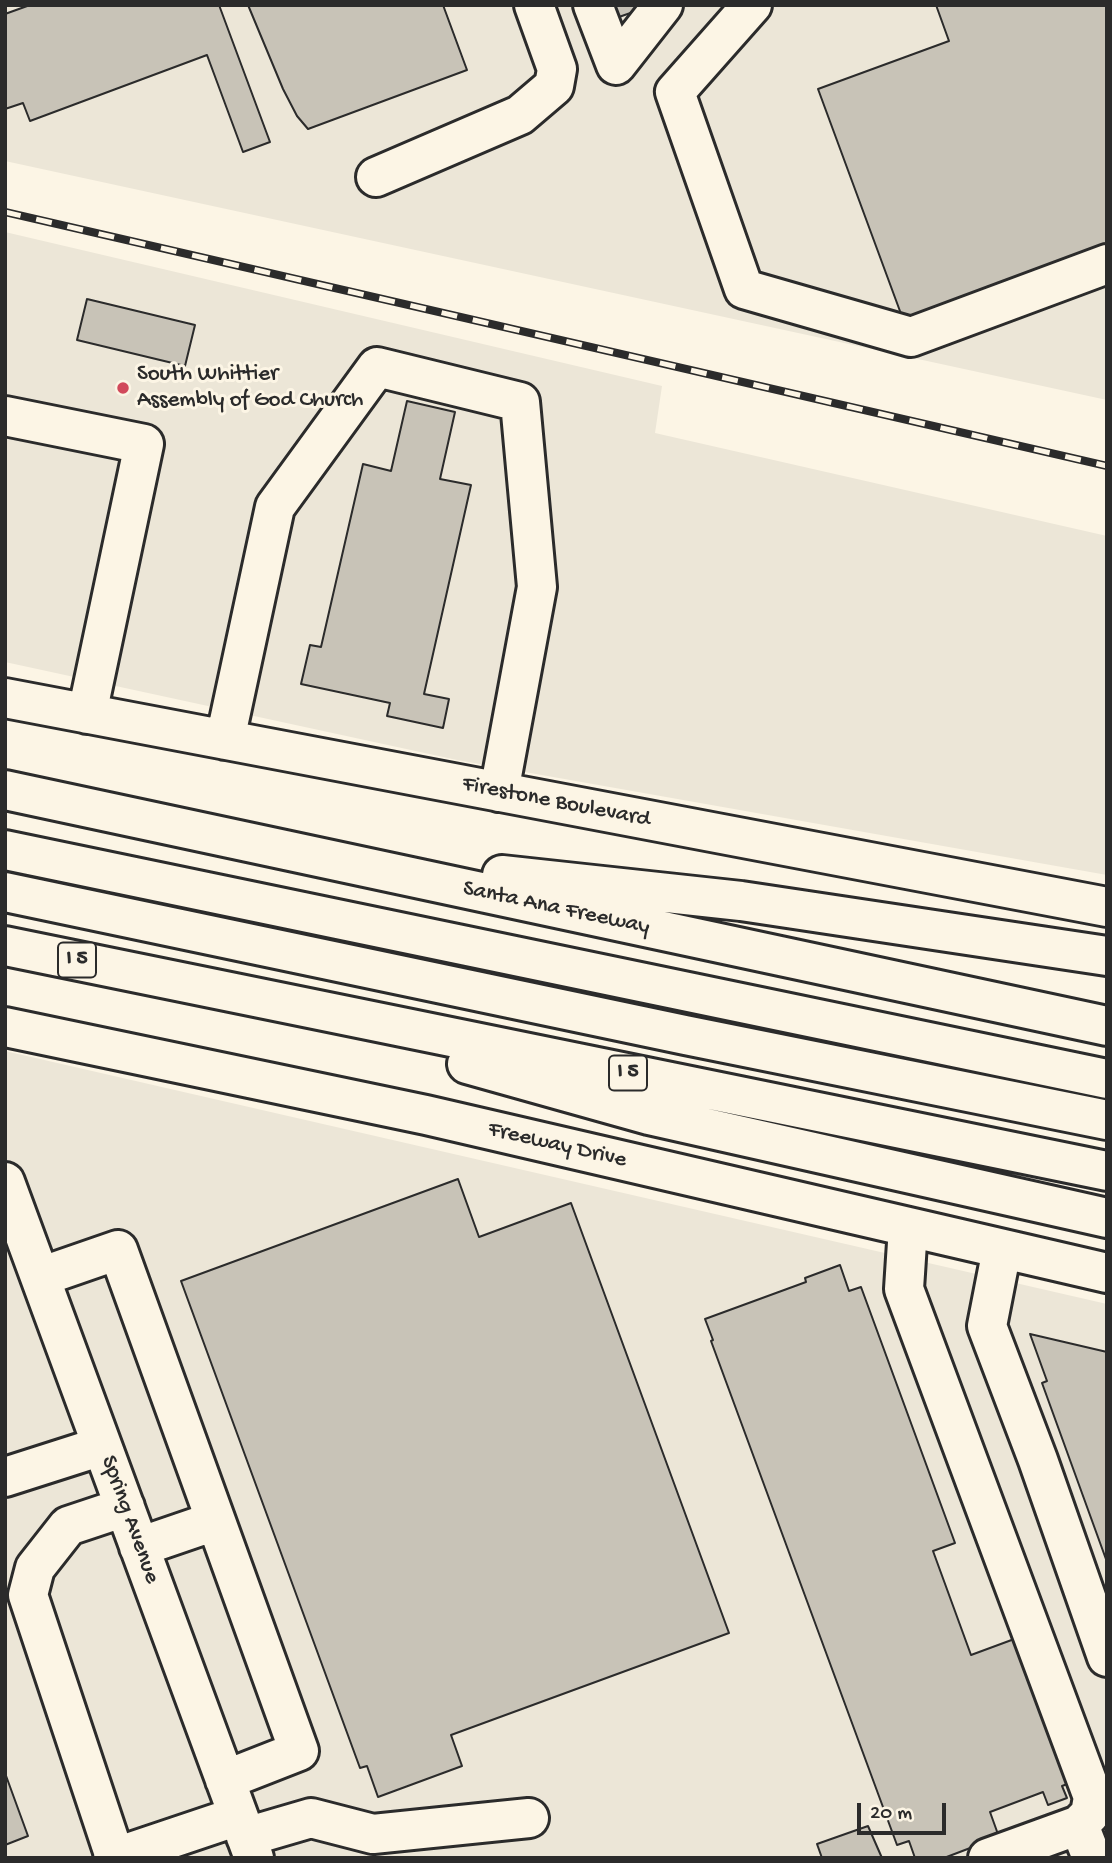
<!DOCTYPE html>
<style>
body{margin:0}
#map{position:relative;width:1112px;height:1863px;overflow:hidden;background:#fcf5e5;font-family:"Gochi Hand",sans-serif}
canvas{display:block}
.frame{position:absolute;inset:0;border:7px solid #2b2b2b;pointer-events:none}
.scale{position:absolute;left:857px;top:1803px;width:89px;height:32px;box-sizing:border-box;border:4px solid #2b2b2b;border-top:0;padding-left:9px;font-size:21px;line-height:24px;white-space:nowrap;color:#2b2b2b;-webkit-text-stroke:5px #fcf5e5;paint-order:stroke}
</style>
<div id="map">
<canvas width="1112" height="1863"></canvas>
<div class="frame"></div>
<div class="scale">20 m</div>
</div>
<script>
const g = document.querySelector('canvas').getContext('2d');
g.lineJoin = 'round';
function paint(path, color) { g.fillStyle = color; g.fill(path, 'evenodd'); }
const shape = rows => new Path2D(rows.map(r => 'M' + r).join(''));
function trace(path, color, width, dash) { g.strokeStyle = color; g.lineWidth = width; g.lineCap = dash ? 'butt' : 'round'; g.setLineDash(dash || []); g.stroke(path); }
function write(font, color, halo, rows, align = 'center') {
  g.font = font + ' "Gochi Hand",sans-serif'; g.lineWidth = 6; g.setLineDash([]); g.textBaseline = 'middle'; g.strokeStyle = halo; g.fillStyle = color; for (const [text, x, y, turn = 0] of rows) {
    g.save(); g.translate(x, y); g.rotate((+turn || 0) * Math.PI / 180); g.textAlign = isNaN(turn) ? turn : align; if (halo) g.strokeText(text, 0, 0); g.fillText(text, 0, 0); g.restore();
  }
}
paint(shape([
 [5,5,1107,5,1107,400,5,161],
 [5,232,662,386,655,433,1107,536,1107,875,457,760,5,662],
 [5,1051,1107,1304,1107,1858,5,1858]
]), '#ece6d7');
const building = shape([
 [30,5,219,5,270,142,243,152,207,55,30,121,23,103,5,109,5,14,30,5],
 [248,5,443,5,467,70,308,129,297,116,283,89,248,5],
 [611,5,645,5,642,9,616,18,611,5],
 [936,5,1107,5,1107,247,904,322,818,89,949,41,936,5],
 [87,299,195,325,185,366,77,340,87,299],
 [407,401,455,412,440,479,471,485,424,694,449,699,443,728,387,716,390,703,301,684,310,645,321,647,363,464,391,471,407,401],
 [458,1179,479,1237,571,1203,729,1633,451,1735,462,1766,378,1797,367,1766,360,1768,181,1281,458,1179],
 [840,1265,849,1291,861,1287,955,1543,933,1551,971,1655,1017,1638,1070,1783,1062,1786,1067,1798,1048,1805,1043,1792,990,1812,999,1837,944,1858,915,1858,909,1841,897,1845,711,1341,713,1340,705,1319,806,1282,805,1278,840,1265],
 [1030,1334,1107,1352,1107,1562,1042,1383,1047,1381,1030,1334],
 [5,1773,28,1836,5,1845,5,1773],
 [868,1826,882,1858,822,1858,817,1844,868,1826]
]);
paint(building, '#c8c3b7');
trace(building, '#2b2b2b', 2);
const minor = shape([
 [593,5,616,65,663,5],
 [752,5,675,92,744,289,911,337,1107,264],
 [376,177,520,115,554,86,557,69,534,5],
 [5,416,144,444,87,714],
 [5,698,1107,907],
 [225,740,275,507,377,367,520,402,537,587,499,792],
 [5,1027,426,1115,1107,1273],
 [5,1182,254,1858],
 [908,1227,904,1289,1093,1797,1090,1814,1079,1825,988,1858],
 [1002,1249,987,1326,1038,1460,1107,1657],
 [40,1277,118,1250,299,1751,225,1780],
 [5,1477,102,1446],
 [139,1547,215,1521],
 [1079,1825,1092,1858],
 [246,1837,311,1818,373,1834,529,1818],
 [115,1857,28,1595,35,1568,68,1526,125,1507],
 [113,1858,238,1816]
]);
const highway = shape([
 [5,790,1107,1026],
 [5,850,1107,1079],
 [502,875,741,901,1107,956],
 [5,892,685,1035,1107,1120],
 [5,946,1107,1171],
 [467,1064,649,1115,1107,1218]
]);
trace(minor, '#2b2b2b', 44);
trace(highway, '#2b2b2b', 44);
trace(minor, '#fcf5e5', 38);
trace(highway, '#fcf5e5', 38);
const rail = shape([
 [5,212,1107,466]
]);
trace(rail, '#2b2b2b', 8);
trace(rail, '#fcf5e5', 5, [16]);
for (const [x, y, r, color] of [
 [123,388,7,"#d1495b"]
]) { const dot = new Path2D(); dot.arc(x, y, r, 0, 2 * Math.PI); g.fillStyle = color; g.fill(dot); trace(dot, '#fcf5e5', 2.5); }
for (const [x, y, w] of [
 [77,960,38],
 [628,1073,38]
]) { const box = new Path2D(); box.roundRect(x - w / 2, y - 17.5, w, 35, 5); g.fillStyle = '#fcf5e5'; g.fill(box); trace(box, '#2b2b2b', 2); }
write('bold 21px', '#2b2b2b', null, [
 ["I 5",77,960],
 ["I 5",628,1073]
]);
write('23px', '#2b2b2b', '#fcf5e5', [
 ["South Whittier",137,375],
 ["Assembly of God Church",137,401]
], 'left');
write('23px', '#2b2b2b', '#fcf5e5', [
 ["Firestone Boulevard",556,803,11],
 ["Santa Ana Freeway",556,909,12],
 ["Freeway Drive",557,1146,13],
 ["Spring Avenue",129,1520,70]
]);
</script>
